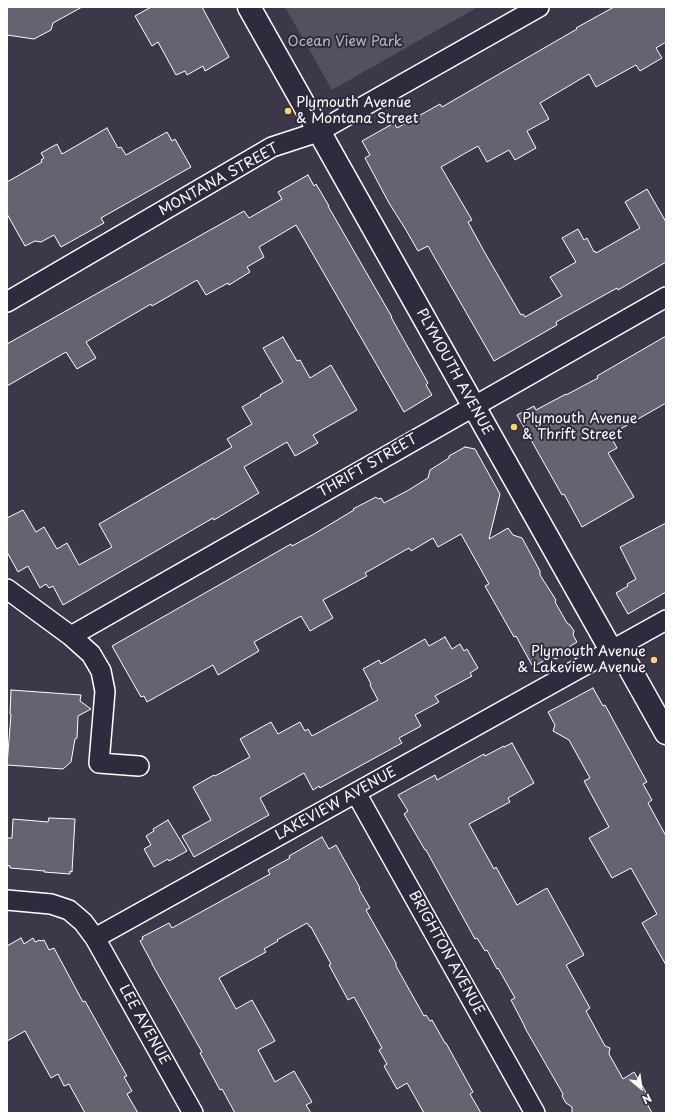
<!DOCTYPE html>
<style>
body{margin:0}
#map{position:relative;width:673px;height:1120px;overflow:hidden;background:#3c3749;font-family:"Playpen Sans",sans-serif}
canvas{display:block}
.frame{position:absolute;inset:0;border:8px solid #fff;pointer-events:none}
.north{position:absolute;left:621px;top:1068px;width:40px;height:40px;-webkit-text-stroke:3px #2f2a3d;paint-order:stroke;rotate:151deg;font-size:11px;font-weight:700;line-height:16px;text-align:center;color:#fff}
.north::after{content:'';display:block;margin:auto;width:14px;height:18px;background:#fff;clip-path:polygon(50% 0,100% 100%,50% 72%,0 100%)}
</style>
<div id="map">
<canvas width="673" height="1120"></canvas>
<div class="frame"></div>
<div class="north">N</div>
</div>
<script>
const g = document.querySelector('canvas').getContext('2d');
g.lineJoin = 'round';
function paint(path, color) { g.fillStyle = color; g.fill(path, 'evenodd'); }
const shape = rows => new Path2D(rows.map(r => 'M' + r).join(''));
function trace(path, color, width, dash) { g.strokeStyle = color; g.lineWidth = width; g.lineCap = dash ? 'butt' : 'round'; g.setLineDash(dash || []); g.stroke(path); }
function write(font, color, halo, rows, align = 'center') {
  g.font = font + ' "Playpen Sans",sans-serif'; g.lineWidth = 4; g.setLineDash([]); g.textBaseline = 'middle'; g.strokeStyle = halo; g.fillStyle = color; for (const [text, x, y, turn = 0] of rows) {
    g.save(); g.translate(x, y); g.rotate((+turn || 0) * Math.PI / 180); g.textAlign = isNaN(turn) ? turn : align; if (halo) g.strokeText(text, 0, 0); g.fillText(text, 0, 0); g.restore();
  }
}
paint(shape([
 [285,7,478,7,332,90]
]), '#555060');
const building = shape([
 [7,7,82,7,53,23,51,30,34,39,7,35,7,7],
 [151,7,202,7,229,57,205,71,203,66,187,75,185,71,176,75,158,42,152,46,135,16,151,7],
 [614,7,666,7,666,42,656,48,662,58,640,71,636,65,596,87,589,74,540,103,549,119,527,131,536,148,515,160,509,150,487,162,478,146,441,167,472,220,468,222,485,253,521,315,523,314,525,317,562,296,550,277,576,262,562,238,578,229,584,240,587,238,594,252,595,251,596,253,640,228,625,202,647,189,666,222,666,262,618,290,617,288,556,322,557,325,494,361,428,246,418,251,406,230,389,203,365,158,370,155,362,141,394,123,397,128,440,104,442,107,577,29,576,28,614,7],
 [107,128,118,148,121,147,126,155,167,132,172,141,175,139,191,167,101,218,104,223,61,247,54,235,41,242,35,241,25,246,7,214,7,182,42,162,41,160,44,158,41,153,57,144,62,154,107,128],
 [308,175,314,186,316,184,329,206,328,206,385,305,392,317,391,317,428,383,426,385,432,395,404,412,296,225,259,247,264,257,247,267,250,272,229,285,228,283,206,295,197,280,152,306,151,304,86,342,96,358,77,369,66,352,7,386,7,344,244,211,249,218,282,199,278,192,308,175],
 [666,336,666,403,610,435,617,448,608,453,634,497,582,527,564,494,562,495,517,415,534,406,536,410,566,394,566,395,598,378,597,376,666,336],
 [283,337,297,361,300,360,310,378,331,365,357,410,313,435,318,443,295,456,287,442,244,467,259,493,214,520,213,518,63,605,53,586,49,588,46,584,40,588,28,566,18,572,7,552,7,518,23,510,36,532,44,527,57,549,67,543,79,565,112,547,99,524,232,447,227,439,252,424,242,407,261,396,260,395,283,382,263,348,283,337],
 [465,447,475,449,500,494,489,539,508,528,513,535,522,538,540,571,540,575,556,600,555,602,567,623,570,625,574,631,573,635,577,642,559,653,557,659,550,657,533,667,516,636,514,637,485,586,489,584,461,534,438,547,433,538,411,551,409,548,365,573,367,576,323,600,333,618,310,631,301,616,254,642,259,651,218,675,213,665,147,702,144,696,141,697,112,646,291,544,292,546,314,534,354,510,353,509,376,497,378,499,381,498,384,503,407,491,428,478,430,470,449,458,449,456,465,447],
 [666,523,666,592,628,614,616,593,628,586,627,584,636,579,620,547,666,523],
 [445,637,452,649,460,644,464,651,467,649,478,668,470,673,472,676,435,696,439,702,415,715,421,726,399,738,402,743,320,788,319,786,313,790,304,773,260,798,269,815,194,857,182,836,211,820,193,787,214,775,215,776,250,757,240,739,271,722,278,734,300,722,305,731,308,729,312,736,378,700,370,685,371,684,363,669,379,660,381,664,425,639,429,646,445,637],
 [593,688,603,706,605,705,647,782,643,784,652,800,648,803,666,836,666,965,642,923,657,914,631,868,612,878,589,838,609,827,584,781,590,778,569,740,553,731,555,725,548,712,593,688],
 [11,690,81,695,80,701,91,709,78,716,77,738,75,739,71,762,63,769,7,765,11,714,10,714,11,690],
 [512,743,534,783,508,798,510,802,469,824,494,869,496,867,517,905,547,888,584,955,566,965,590,1008,586,1011,605,1046,610,1048,609,1054,623,1079,634,1072,647,1094,643,1096,652,1113,572,1113,572,1107,566,1103,562,1096,563,1094,525,1028,524,1025,511,1000,515,998,498,968,497,969,487,950,485,951,477,938,475,939,426,850,425,850,404,814,408,811,398,795,435,775,437,780,484,754,485,756,504,746,504,747,512,743],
 [49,818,75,819,72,872,70,871,70,874,44,872,45,871,10,868,10,866,7,865,7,838,12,838,13,819,48,822,49,818],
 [168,820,187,851,169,861,168,859,154,867,144,849,151,845,146,836,154,831,153,829,168,820],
 [322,837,329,849,336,845,360,888,359,889,370,908,366,910,396,963,396,966,424,1016,426,1015,430,1021,432,1020,445,1043,446,1043,473,1092,470,1094,481,1113,424,1113,407,1083,397,1089,384,1066,387,1064,379,1050,382,1048,354,997,348,1000,329,965,331,964,311,927,310,927,307,923,277,940,278,941,264,949,266,952,219,978,236,1009,252,1000,275,1041,258,1050,275,1082,294,1071,312,1102,306,1105,311,1113,235,1113,222,1089,220,1090,200,1053,202,1052,152,964,152,963,140,941,143,939,142,937,169,923,172,928,270,874,268,870,290,858,289,856,322,837],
 [21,938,24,944,33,938,35,942,40,940,41,941,44,940,49,950,54,948,83,1002,85,1001,127,1076,124,1077,132,1091,127,1094,138,1113,85,1113,69,1084,64,1086,58,1074,51,1078,25,1031,7,1041,7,946,21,938]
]);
paint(building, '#666270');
trace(building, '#fff', 1);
const minor = shape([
 [7,302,272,147,318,132,539,7],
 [7,589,71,636,91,654,101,671,105,691,99,763,139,766],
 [71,636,666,297],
 [356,793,535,1113],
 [7,900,51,904,69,910,83,922,95,938,666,620],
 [95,938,193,1113]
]);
const tertiary = shape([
 [249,7,611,650,622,659,629,667,666,733]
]);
trace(minor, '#fff', 22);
trace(tertiary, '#fff', 25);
trace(minor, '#2f2a3d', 19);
trace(tertiary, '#2f2a3d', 22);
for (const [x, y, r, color] of [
 [288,111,4,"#ffd166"],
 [514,427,4,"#ffd166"],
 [654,660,4,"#ffd166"]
]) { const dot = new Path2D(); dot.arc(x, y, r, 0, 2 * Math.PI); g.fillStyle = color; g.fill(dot); trace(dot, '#2f2a3d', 1.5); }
write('14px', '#bbb9bf', '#2f2a3d', [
 ["Ocean View Park",345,42]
]);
write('14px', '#fff', '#2f2a3d', [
 ["Plymouth Avenue",296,103],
 ["& Montana Street",296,119],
 ["Plymouth Avenue",522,419],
 ["& Thrift Street",522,435],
 ["Plymouth Avenue",646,652,"right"],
 ["& Lakeview Avenue",646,668,"right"]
], 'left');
write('14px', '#fff', '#2f2a3d', [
 ["MONTANA STREET",219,180,-29],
 ["PLYMOUTH AVENUE",454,372,61],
 ["THRIFT STREET",368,466,-30],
 ["LAKEVIEW AVENUE",336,804,-29],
 ["BRIGHTON AVENUE",446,953,61],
 ["LEE AVENUE",144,1025,61]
]);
</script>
